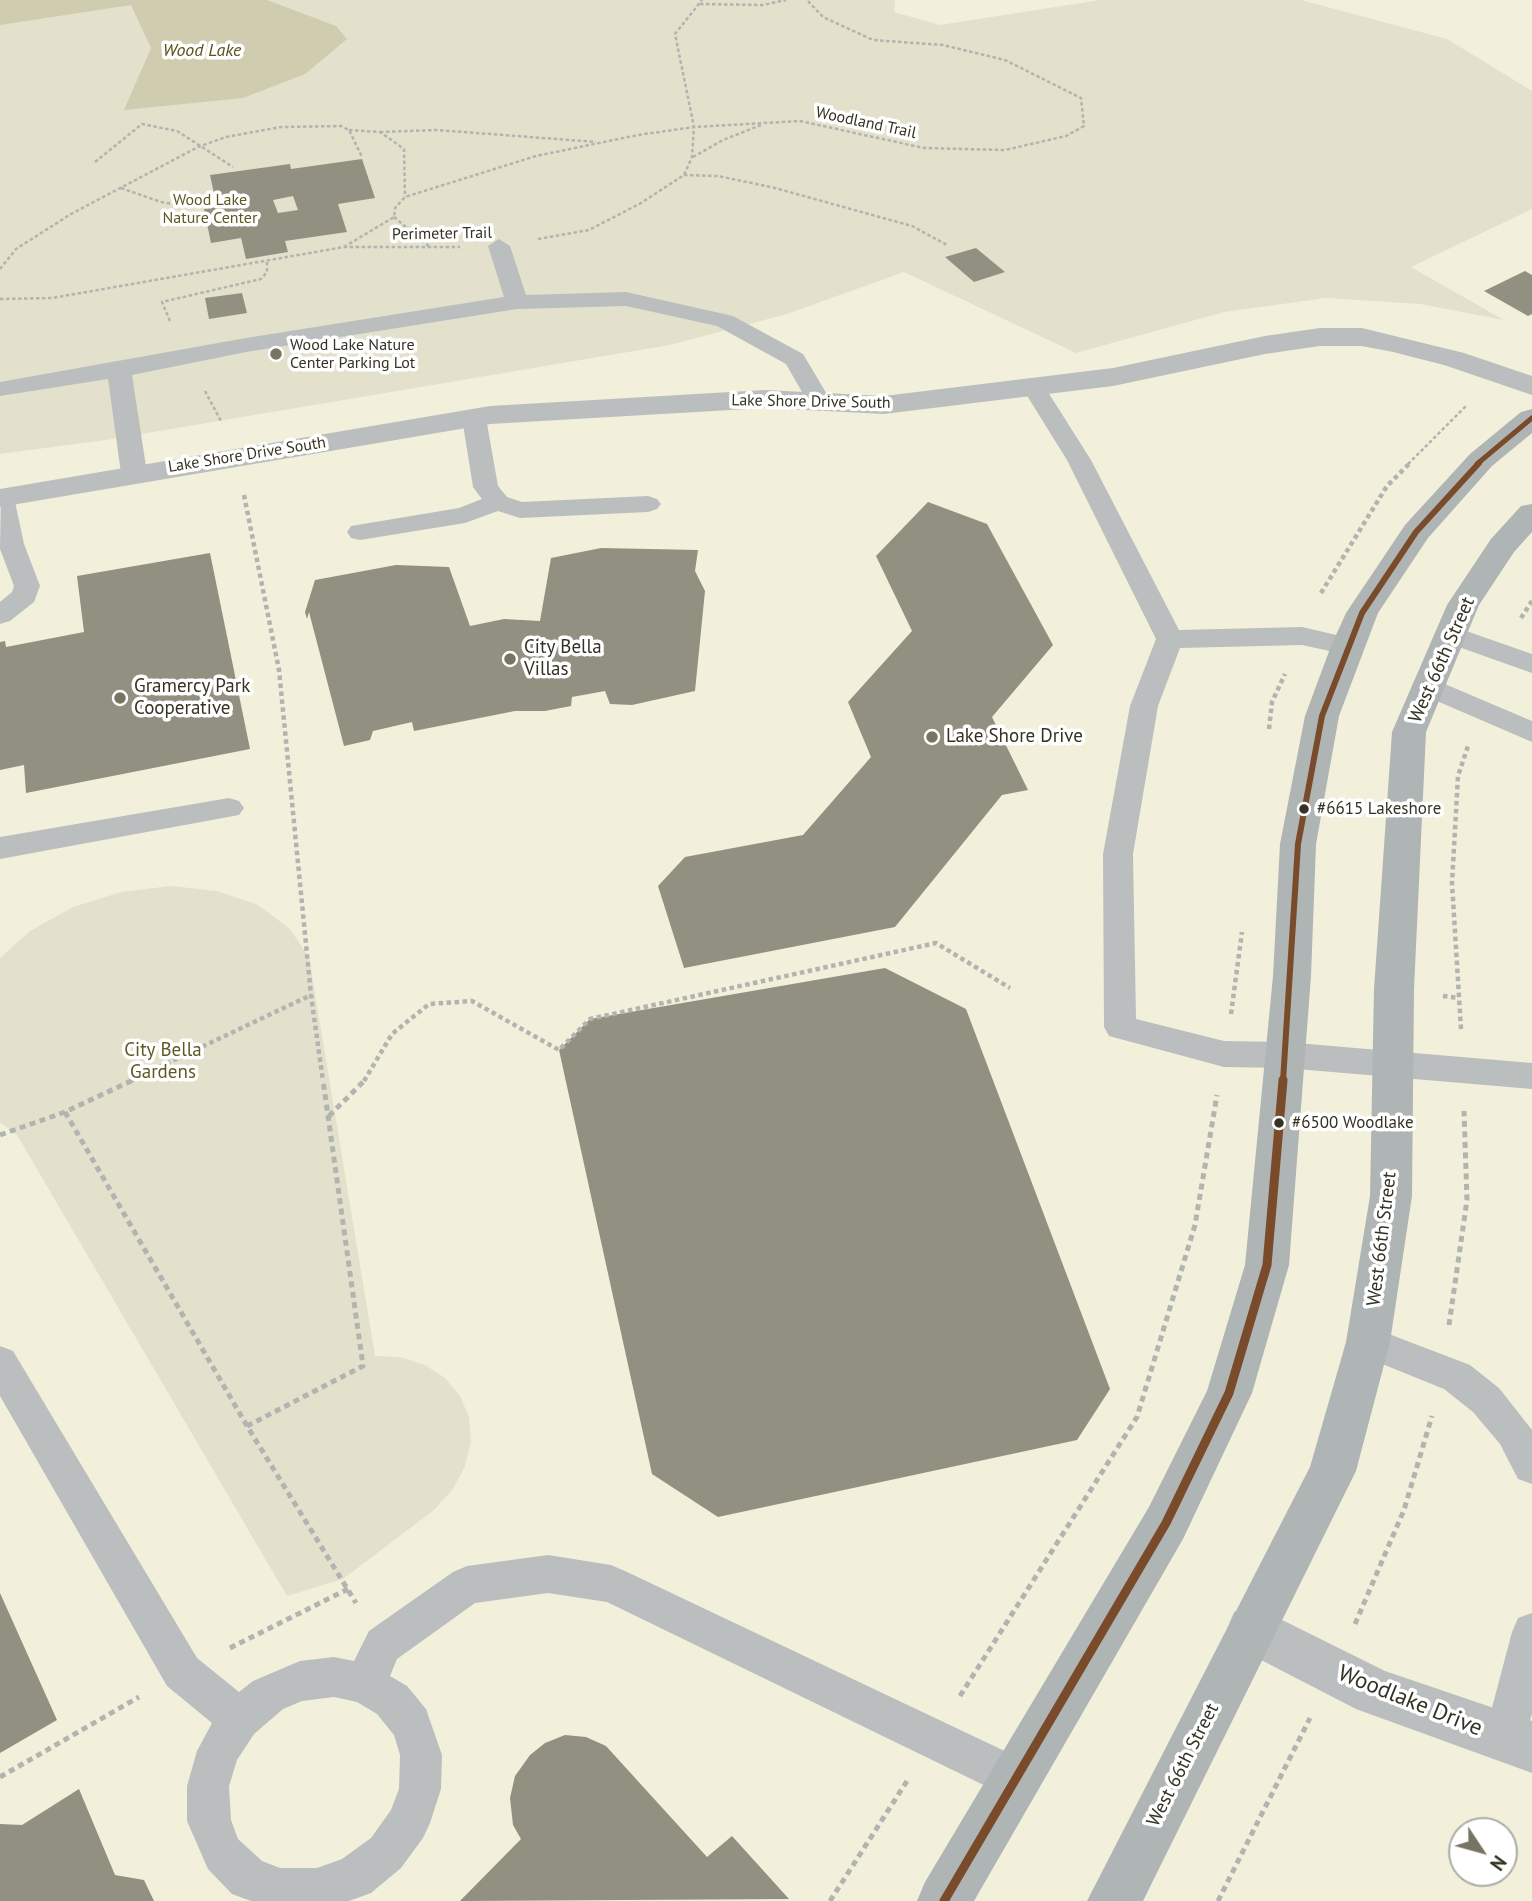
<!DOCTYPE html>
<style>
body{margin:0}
#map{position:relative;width:1532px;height:1901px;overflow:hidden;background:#f2f0db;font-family:"PT Sans",sans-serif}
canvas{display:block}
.north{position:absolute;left:1448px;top:1817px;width:70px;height:70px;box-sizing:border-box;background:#fff;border:2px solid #adada7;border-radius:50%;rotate:126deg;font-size:19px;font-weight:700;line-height:28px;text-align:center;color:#333223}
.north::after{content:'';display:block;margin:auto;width:24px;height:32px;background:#767463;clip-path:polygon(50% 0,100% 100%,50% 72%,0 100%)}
</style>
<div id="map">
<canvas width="1532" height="1901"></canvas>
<div class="north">N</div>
</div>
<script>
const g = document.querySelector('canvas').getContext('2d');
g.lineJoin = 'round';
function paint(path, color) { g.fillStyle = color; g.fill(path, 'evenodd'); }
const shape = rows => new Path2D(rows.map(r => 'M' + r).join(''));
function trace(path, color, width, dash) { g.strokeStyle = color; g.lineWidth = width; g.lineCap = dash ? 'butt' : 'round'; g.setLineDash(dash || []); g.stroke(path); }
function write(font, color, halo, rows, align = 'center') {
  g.font = font + ' "PT Sans",sans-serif'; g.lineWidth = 7; g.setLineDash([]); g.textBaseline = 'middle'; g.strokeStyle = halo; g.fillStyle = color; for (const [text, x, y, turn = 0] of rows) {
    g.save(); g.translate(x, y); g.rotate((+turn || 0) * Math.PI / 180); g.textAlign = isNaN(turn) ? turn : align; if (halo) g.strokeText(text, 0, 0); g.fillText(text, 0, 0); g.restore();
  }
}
paint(shape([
 [0,0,895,0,894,12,940,25,1100,0,1301,0,1447,39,1532,91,1532,209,1411,267,1504,320,1420,304,1326,298,1224,312,1076,353,904,272,787,314,670,345,106,440,0,454],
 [171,886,217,891,258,905,289,928,309,957,375,1356,400,1357,425,1365,445,1378,460,1396,469,1417,471,1442,465,1466,453,1489,434,1510,343,1579,287,1596,17,1135,0,1122,0,958,30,931,73,907,121,892]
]), '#e3e1cc');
paint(shape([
 [0,0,267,0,336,26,347,39,305,74,243,98,124,110,151,48,131,5,0,25]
]), '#cfccb0');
paint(shape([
 [362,159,375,198,338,204,347,232,285,241,288,252,246,259,241,238,211,243,204,209,217,207,210,175,290,164,291,169],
 [293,196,298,210,278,213,273,200],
 [976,248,1005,272,974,282,945,257],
 [1525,271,1532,275,1532,314,1528,316,1484,291],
 [242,293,247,313,209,319,205,298],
 [928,502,987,524,1053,645,992,717,1028,790,1002,795,895,927,684,968,658,886,685,857,803,835,871,757,848,702,912,631,876,556],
 [601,548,698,550,695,571,705,591,695,691,632,705,610,704,605,691,572,697,571,706,545,711,515,711,414,731,412,722,373,731,370,740,344,746,309,612,307,619,305,612,315,580,396,565,449,567,470,626,504,619,540,621,551,558],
 [210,553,250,749,26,793,24,765,0,770,0,642,5,641,6,647,84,632,77,576],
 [885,968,966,1009,1110,1389,1077,1440,718,1517,652,1474,559,1050,590,1019],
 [0,1593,57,1720,0,1753],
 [565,1735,586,1737,606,1746,707,1857,732,1836,789,1899,460,1901,521,1839,513,1825,510,1798,515,1776,530,1755,545,1743],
 [79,1789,115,1875,144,1880,154,1901,0,1901,0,1824,22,1825]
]), '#929081');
trace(shape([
 [700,4,763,5,786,0],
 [349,130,380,132,404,149,405,197],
 [380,132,437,130,596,142],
 [693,157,723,140,761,125],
 [95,162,142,124,177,131,233,167],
 [684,175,718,176,775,188,912,226,947,245],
 [121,188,161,202,191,207],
 [394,217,431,248],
 [538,239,589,230,641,203,684,175,692,157,694,127,675,34,702,0],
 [344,247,394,217,395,208,405,197,536,156,638,135,694,127,800,121,924,148,1005,150,1066,136,1084,126,1081,98,1005,60,943,45,873,40,823,17,807,0],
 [0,269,16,249,71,214,198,147,226,137,281,127,341,126,349,130,362,157],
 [0,299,52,298,344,247,460,247],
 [170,321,162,302,261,279,267,272,267,260],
 [205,391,222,423],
 [1408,464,1467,405]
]), '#b1b4af', 2.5, [3.5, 2.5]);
trace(shape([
 [244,495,279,670,311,995,323,1081],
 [1321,593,1387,486,1410,463],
 [1521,618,1532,601],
 [1269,729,1272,702,1285,674],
 [1443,996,1459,998],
 [1231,1014,1242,932],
 [1461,1029,1452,883,1458,776,1468,746],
 [130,1081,311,995],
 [364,1081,392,1034,429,1004,472,1001,559,1050,590,1019,936,943,1010,988]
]), '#b1b4af', 4.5, [4.5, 3.5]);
trace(shape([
 [65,1112,247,1426,356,1603],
 [329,1116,365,1080],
 [0,1135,65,1112,133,1080],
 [1449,1325,1467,1200,1464,1111],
 [247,1426,363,1366,323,1080],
 [1355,1624,1404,1510,1432,1416],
 [230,1648,348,1589],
 [960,1696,1137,1417,1195,1225,1217,1095],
 [0,1777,139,1697],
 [830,1901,907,1781],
 [1218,1901,1310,1718]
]), '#b1b4af', 5, [6, 4.5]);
paint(shape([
 [499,239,510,246,526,295,626,292,733,316,803,354,831,401,828,406,819,408,810,406,786,364,717,326,626,306,517,309,246,352,132,375,147,473,143,478,134,481,125,478,121,473,108,379,0,396,0,382,246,338,504,297,488,246,499,239],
 [1033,379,1041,381,1091,460,1179,630,1302,627,1358,640,1362,646,1358,652,1348,655,1302,645,1180,648,1158,706,1133,854,1136,1019,1224,1041,1285,1042,1532,1063,1532,1089,1285,1068,1224,1067,1109,1036,1104,1027,1103,854,1130,706,1156,639,1067,460,1021,386,1025,381,1033,379],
 [474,411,483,413,486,418,498,486,507,497,522,502,648,496,657,499,661,504,657,509,648,512,520,518,498,511,465,523,360,540,351,538,347,532,351,526,459,508,482,499,473,487,462,418,465,413,474,411],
 [1,489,10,492,14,497,24,544,40,586,34,602,10,621,0,624,0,602,12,592,14,586,0,549,1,489],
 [1449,625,1532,654,1532,673,1439,640,1435,634,1439,628,1449,625],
 [1426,676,1532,721,1532,742,1416,692,1412,685,1416,678,1426,676],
 [229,798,239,801,244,808,239,815,0,859,0,837,229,798],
 [1368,1326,1470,1365,1499,1388,1532,1430,1532,1484,1518,1479,1500,1444,1473,1412,1444,1389,1355,1353,1350,1342,1355,1331,1368,1326],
 [0,1346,13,1351,197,1658,239,1692,253,1681,300,1661,334,1657,354,1661,369,1631,453,1572,467,1566,548,1555,611,1565,625,1571,1030,1763,1036,1778,1030,1793,1015,1799,1000,1793,607,1602,548,1593,475,1603,397,1659,390,1676,407,1686,426,1709,442,1755,441,1789,430,1823,423,1838,401,1868,371,1893,349,1901,251,1901,232,1894,208,1869,187,1821,187,1786,197,1751,212,1723,167,1686,0,1396,0,1346],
 [334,1697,357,1702,377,1714,394,1735,400,1755,399,1789,391,1810,371,1838,342,1859,317,1868,280,1868,262,1861,238,1839,231,1820,229,1786,237,1760,254,1734,283,1709,302,1701,334,1697],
 [1532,1613,1532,1714,1520,1753,1505,1759,1490,1753,1484,1738,1512,1632,1518,1618,1532,1613]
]), '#bbbebe');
paint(shape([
 [1320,328,1362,328,1464,353,1532,376,1532,395,1444,365,1393,352,1362,346,1320,346,1265,354,1113,386,884,414,765,408,490,424,0,507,0,489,490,406,765,390,884,396,1113,368,1265,336,1320,328],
 [1252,1605,1385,1671,1532,1721,1532,1773,1356,1709,1234,1646,1227,1629,1234,1612,1252,1605]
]), '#bbbebe');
paint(shape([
 [1532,409,1532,433,1492,466,1428,538,1378,613,1339,716,1316,844,1311,976,1289,1265,1252,1393,1183,1539,974,1901,917,1901,925,1882,1149,1507,1207,1391,1245,1265,1273,976,1280,844,1305,716,1331,646,1346,613,1405,525,1470,454,1521,412,1532,409],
 [1532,504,1532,532,1514,552,1479,605,1426,732,1414,989,1412,1196,1390,1342,1356,1471,1143,1901,1087,1901,1310,1467,1346,1342,1370,1196,1374,989,1392,732,1447,605,1491,539,1521,506,1532,504]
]), '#afb4b4');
trace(shape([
 [1477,464,1532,418]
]), '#7a4b2a', 5);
trace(shape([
 [1283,1081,1298,844,1322,716,1362,613,1416,532,1479,463]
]), '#7a4b2a', 6);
trace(shape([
 [944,1901,1166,1523,1229,1393,1267,1265,1283,1080]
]), '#7a4b2a', 9);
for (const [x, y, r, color] of [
 [276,354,7,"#767463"],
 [510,659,7,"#767463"],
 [120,698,7,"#767463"],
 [932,737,7,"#767463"],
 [1304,809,6,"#333223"],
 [1279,1123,6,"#333223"]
]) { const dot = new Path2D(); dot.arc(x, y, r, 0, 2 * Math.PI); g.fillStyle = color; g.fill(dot); trace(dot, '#fff', 2.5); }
write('16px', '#333223', '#fff', [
 ["Woodland Trail",866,123,12],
 ["Perimeter Trail",442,234,-1],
 ["Lake Shore Drive South",811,402,1],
 ["Lake Shore Drive South",247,455,-9]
]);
write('16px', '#5f5823', '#fff', [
 ["Wood Lake",210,200],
 ["Nature Center",210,218]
]);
write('16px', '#333223', '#fff', [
 ["Wood Lake Nature",290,345],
 ["Center Parking Lot",290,363]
], 'left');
write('17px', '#333223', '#fff', [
 ["#6615 Lakeshore",1317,809],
 ["#6500 Woodlake",1292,1123]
], 'left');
write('italic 18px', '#59531d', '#fff', [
 ["Wood Lake",202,51]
]);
write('19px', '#333223', '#fff', [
 ["City Bella",524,648],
 ["Villas",524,670],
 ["Gramercy Park",134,687],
 ["Cooperative",134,709],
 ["Lake Shore Drive",946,737]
], 'left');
write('19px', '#333223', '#fff', [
 ["West 66th Street",1442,660,-66],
 ["West 66th Street",1382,1239,-83],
 ["West 66th Street",1183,1765,-63]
]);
write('19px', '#5f5823', '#fff', [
 ["City Bella",163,1051],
 ["Gardens",163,1073]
]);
write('23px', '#333223', '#fff', [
 ["Woodlake Drive",1410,1701,22]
]);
</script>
